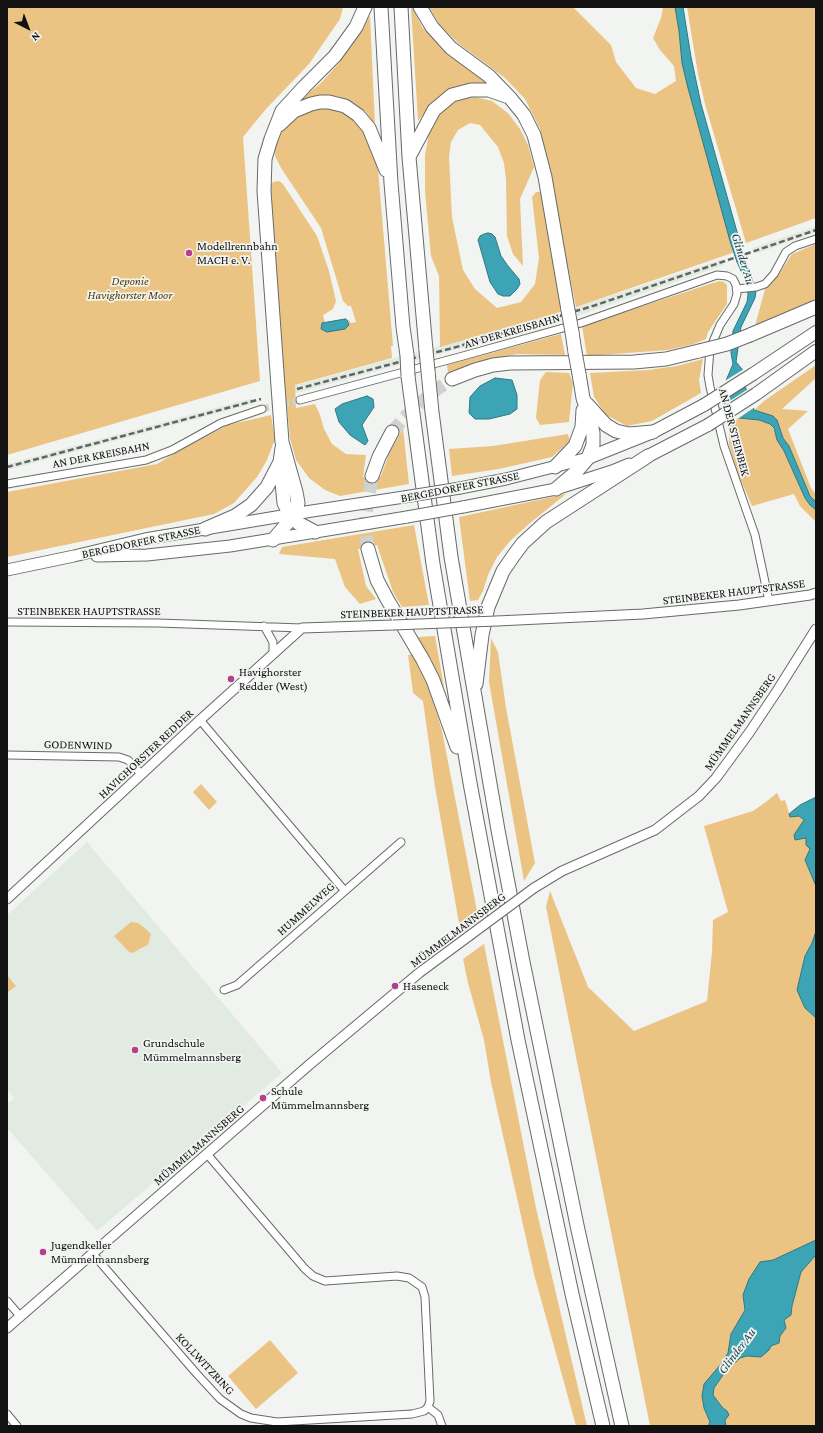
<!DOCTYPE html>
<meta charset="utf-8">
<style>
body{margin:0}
#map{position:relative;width:823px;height:1433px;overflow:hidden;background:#f1f4f1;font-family:"Crimson Pro",serif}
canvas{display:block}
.frame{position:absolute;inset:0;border:8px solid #111211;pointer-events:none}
.north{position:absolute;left:8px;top:8px;width:40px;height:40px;-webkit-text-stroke:3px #f1f4f1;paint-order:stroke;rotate:138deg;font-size:11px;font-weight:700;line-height:16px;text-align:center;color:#111211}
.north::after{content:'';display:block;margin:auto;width:14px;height:18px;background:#111211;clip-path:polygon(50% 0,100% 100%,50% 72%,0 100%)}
</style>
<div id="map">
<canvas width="823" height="1433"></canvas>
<div class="frame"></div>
<div class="north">N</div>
</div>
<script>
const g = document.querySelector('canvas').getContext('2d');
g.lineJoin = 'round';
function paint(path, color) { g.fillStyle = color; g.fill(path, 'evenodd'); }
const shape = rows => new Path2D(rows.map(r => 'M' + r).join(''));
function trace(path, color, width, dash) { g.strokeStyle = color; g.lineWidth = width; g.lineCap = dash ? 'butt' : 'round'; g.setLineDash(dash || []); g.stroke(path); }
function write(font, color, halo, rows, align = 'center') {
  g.font = font + ' "Crimson Pro",serif'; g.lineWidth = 3.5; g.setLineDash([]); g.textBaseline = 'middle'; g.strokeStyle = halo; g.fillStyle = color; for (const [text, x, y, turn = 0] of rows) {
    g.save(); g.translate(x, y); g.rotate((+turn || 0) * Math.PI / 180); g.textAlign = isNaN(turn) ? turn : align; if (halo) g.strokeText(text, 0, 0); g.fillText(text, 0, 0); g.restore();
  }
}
paint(shape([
 [816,226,816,232,755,254,752,248],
 [723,259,724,265,577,316,576,307],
 [558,313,560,321,289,395,287,388],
 [253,398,252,404,7,470,7,464],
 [87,842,282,1073,97,1231,7,1128,7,1104,14,1098,7,1090,7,915]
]), '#e2ebe2');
paint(shape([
 [7,7,343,7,340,19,309,64,266,109,243,137,260,381,7,455],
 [411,7,412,7,422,27,437,42,492,85,472,83,452,88,434,101,418,121],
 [429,7,573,7,611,45,616,62,636,88,655,94,676,81,674,66,660,50,653,38,661,18,663,7,680,7,683,50,735,252,576,307,540,129,525,99,505,78,458,43,440,25],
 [687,7,816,7,816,218,746,243,705,104,698,74],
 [370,16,375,125,366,112,354,103,337,96,321,96,300,100,321,83,340,62],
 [475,97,492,101,508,113,520,129,528,145,534,167,520,199,523,266,513,254,507,236,506,180,504,163,498,147,480,125,470,123,458,130,451,142,449,157,452,217,463,270,475,289,497,308,521,302,535,284,539,258,532,197,536,192,541,192,562,311,558,313,440,347,439,276,431,256,425,192,425,155,429,133,440,113,457,100],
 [319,106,343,110,363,127,376,157,378,169,393,346,391,346,392,358,295,385,296,408,315,404,320,415,324,429,332,444,346,454,366,455,363,477,376,480,381,476,389,454,403,428,409,484,340,496,325,490,309,478,296,460,290,438,285,387,269,189,271,184,273,182,279,181,283,184,317,236,329,271,336,301,333,309,323,315,325,323,322,324,349,325,348,319,351,323,356,322,351,306,348,306,343,301,321,228,281,168,275,156,276,143,285,127,295,117],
 [816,244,816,300,755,326,765,289,779,274,792,254],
 [719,281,724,282,727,285,727,304,708,332,706,339,694,344,668,350,587,356,582,326],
 [561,334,565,355,517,354,475,362,448,374,447,365],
 [703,359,699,380,701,393,652,421,627,426,606,415,594,397,590,373,648,370,677,366],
 [816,365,816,378,782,409,808,411,788,429,811,488,816,494,816,502,810,496,789,446,783,438,777,420,754,410,764,401],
 [546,372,569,373,573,383,569,422,540,425,536,418,540,380],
 [271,415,275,439,267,460,257,477,234,503,214,514,7,557,7,492,157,464,180,450,228,425],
 [729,417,759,420,770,424,773,428,777,440,784,451,805,498,810,505,816,510,815,521,800,506,794,494,752,506,738,474,729,444],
 [568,434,570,441,552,457,499,469,452,476,449,449,493,446],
 [566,494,530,523,511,540,497,557,488,575,483,591,478,600,470,601,459,517],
 [414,525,429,605,402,607,393,592,377,545,358,549,366,586,376,599,360,604,345,587,335,559,279,554,282,547],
 [435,636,444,687,418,637],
 [491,638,498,652,506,708,535,863,524,881,489,682],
 [413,654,430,689,442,731,478,916,460,929,435,787,423,701,413,693,408,655],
 [201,784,217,802,209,810,193,792],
 [777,793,781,801,785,800,790,816,799,816,804,821,806,837,810,849,805,860,816,886,816,931,812,943,805,956,805,1008,816,1018,816,1240,773,1260,767,1261,743,1295,745,1310,731,1334,728,1353,721,1364,704,1408,710,1422,708,1426,650,1426,546,907,550,891,588,987,634,1031,707,1001,712,952,713,920,728,912,704,826,753,811,766,802],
 [131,922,138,923,146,929,151,934,148,945,141,948,133,953,129,952,114,936],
 [484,944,536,1208,587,1426,576,1426,534,1274,491,1082,484,1040,468,983,463,959],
 [7,975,16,986,7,993],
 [816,1255,816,1426,726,1426,725,1408,722,1407,713,1395,714,1388,723,1375,740,1358,747,1356,761,1357,771,1346,779,1343,780,1336,786,1328,784,1320,791,1315,792,1306,801,1272],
 [270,1340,298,1373,256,1409,228,1376]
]), '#ebc484');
const water = shape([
 [675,7,683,7,691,57,701,104,741,246,756,291,755,298,741,327,736,362,742,369,745,386,754,410,773,416,777,420,783,438,789,446,810,496,816,502,816,510,810,505,805,498,784,451,777,440,774,428,770,424,759,420,729,417,724,403,725,383,733,364,731,353,733,331,747,302,748,295,747,284,737,262,730,241,688,88,682,63,679,31,675,7],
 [488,233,492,234,495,237,501,256,508,266,519,279,520,284,517,289,510,296,503,296,498,294,490,282,478,240,480,236,484,234,488,233],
 [345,319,347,320,349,325,345,329,327,332,321,329,322,323,345,319],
 [495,378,512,380,517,395,517,409,510,414,489,419,475,419,469,413,470,397,480,386,495,378],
 [367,396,373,399,374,407,362,425,368,441,365,445,350,435,339,422,335,409,342,404,367,396],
 [816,797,816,886,805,860,810,849,806,845,806,838,795,840,794,835,804,820,799,816,790,817,789,814,800,805,816,797],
 [816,931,816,1018,805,1008,797,990,805,956,812,943,816,931],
 [816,1240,816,1255,801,1272,792,1306,791,1315,784,1320,786,1328,780,1336,779,1343,771,1346,769,1350,761,1357,747,1356,740,1358,723,1375,714,1388,713,1395,722,1407,727,1411,729,1415,725,1420,726,1426,708,1426,710,1422,704,1408,702,1396,704,1384,721,1364,728,1353,731,1334,745,1310,743,1295,749,1279,760,1262,773,1260,816,1240]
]);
paint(water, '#3ca4b4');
trace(water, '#2f7883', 1);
paint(shape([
 [744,369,747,385,722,401,723,382],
 [748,389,755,407,736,420,727,418,722,406]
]), '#f1f4f1');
trace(shape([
 [262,409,300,400]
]), '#cfd2cf', 7, [7, 3.5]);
trace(shape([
 [392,432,404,418,419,404,436,390,452,379],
 [368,549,366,532,366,514,372,476]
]), '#cfd2cf', 13, [13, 6]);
const minor = shape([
 [737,289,756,287,765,284,774,274,786,252,795,246,816,239],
 [300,400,463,356,581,323,717,275,727,276,733,279,736,285,737,294,734,304,720,325,710,349,708,375,710,387,724,446,755,535,769,601],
 [7,484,146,460,172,450,221,423,262,409],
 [7,622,158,623,302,628],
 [264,626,273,642,273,654],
 [200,720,344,890],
 [7,755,119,757,128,760,141,774],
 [224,990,237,985,401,842],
 [207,1154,305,1269,313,1276,325,1281,397,1276,409,1278,422,1287,425,1297,430,1401,428,1407,438,1415,442,1426],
 [93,1254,196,1373,220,1399,241,1414,251,1418,277,1422,412,1414,424,1411,428,1407],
 [7,1301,20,1316],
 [7,1414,17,1426]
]);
const tertiary = shape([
 [497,621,643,614,739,605,810,595,816,593],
 [534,888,562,871,655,830,699,796,716,778,749,733,777,691,816,629],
 [7,899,200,720,302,628,393,625],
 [7,1328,309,1065,419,973,469,936]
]);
const primary = shape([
 [460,488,506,479,588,458],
 [463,507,556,489,612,471,629,464],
 [97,556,147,555,230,546,407,517],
 [7,570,74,556,145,539,312,511,404,497]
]);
const trunk = shape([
 [753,374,816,332],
 [756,394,816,351],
 [648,456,708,425],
 [588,458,653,432,704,405]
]);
const motorway = shape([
 [381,7,391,183,403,327,407,355],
 [401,7,409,157,426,350],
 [420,7,432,27,451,48,489,76,511,99,524,115,534,135,545,177,568,310],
 [279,125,294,111,311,104,320,102,329,102,345,106,358,115,369,128,386,170],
 [410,155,434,110,452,95,471,90,489,90,506,96],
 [572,332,575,352],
 [750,335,816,307],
 [428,371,432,412,451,557,498,830,523,962,578,1230,622,1426],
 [408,376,433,564,470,783,518,1040,572,1294,603,1426],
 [452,379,475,370,493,365,510,363,634,362,666,359,699,351],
 [587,404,606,425,616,431,629,434,653,432],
 [282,448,280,462,284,503,290,515,298,523,315,532],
 [555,467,575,446,582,427,583,410],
 [372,476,379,457,392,432],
 [556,489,576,472,588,458,593,445,593,433,590,418,583,398,579,374],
 [205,529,235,516,251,505,267,487,279,464],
 [273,540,296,513,298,503,296,492,282,442,264,191,265,159,271,139,282,111,304,87,335,56,356,27,365,7],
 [368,549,377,580,387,599,423,660,433,680,457,747],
 [476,684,482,635,488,607,503,571,514,555,523,543,546,522,648,456]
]);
trace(minor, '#676a67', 9);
trace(tertiary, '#676a67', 11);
trace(primary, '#676a67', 13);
trace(trunk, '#676a67', 14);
trace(motorway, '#676a67', 15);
trace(minor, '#fff', 7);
trace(tertiary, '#fff', 9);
trace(primary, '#fff', 11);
trace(trunk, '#fff', 12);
trace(motorway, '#fff', 13);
trace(shape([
 [297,389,460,346,596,305,816,230],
 [7,467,261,399]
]), '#636563', 2.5, [6, 3]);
const tertiaryBridge = shape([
 [393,625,497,621],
 [469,936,534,888]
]);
const primaryBridge = shape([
 [404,497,460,488],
 [407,517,463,507]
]);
const trunkBridge = shape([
 [704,405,753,374],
 [708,425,756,394]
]);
const motorwayBridge = shape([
 [568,310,572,332],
 [426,350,428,371],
 [699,351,727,344,750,335],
 [575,352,579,374],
 [407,355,408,376]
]);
trace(tertiaryBridge, '#676a67', 11, []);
trace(primaryBridge, '#676a67', 13, []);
trace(trunkBridge, '#676a67', 14, []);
trace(motorwayBridge, '#676a67', 15, []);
trace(tertiaryBridge, '#fff', 9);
trace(primaryBridge, '#fff', 11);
trace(trunkBridge, '#fff', 12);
trace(motorwayBridge, '#fff', 13);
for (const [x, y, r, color] of [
 [189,253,4,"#b63d90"],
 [231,679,4,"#b63d90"],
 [395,986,4,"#b63d90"],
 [135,1050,4,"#b63d90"],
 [263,1098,4,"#b63d90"],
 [43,1252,4,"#b63d90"]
]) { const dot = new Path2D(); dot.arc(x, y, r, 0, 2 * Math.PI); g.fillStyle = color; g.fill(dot); trace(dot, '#f1f4f1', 1.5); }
write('12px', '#111211', '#f1f4f1', [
 ["Modellrennbahn",197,246],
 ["MACH e. V.",197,260],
 ["Havighorster",239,672],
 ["Redder (West)",239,686],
 ["Haseneck",403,986],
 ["Grundschule",143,1043],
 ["Mümmelmannsberg",143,1057],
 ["Schule",271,1091],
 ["Mümmelmannsberg",271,1105],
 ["Jugendkeller",51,1245],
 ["Mümmelmannsberg",51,1259]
], 'left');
write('italic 12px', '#533900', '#f1f4f1', [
 ["Deponie",130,281],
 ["Havighorster Moor",130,295]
]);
write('12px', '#111211', '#f1f4f1', [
 ["AN DER KREISBAHN",512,331,-16],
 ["AN DER STEINBEK",734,432,75],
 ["AN DER KREISBAHN",101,455,-11],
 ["BERGEDORFER STRASSE",460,487,-11],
 ["BERGEDORFER STRASSE",141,542,-12],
 ["STEINBEKER HAUPTSTRASSE",734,592,-7],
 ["STEINBEKER HAUPTSTRASSE",89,611],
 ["STEINBEKER HAUPTSTRASSE",412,612,-2],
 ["MÜMMELMANNSBERG",740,722,-55],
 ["GODENWIND",78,745,1],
 ["HAVIGHORSTER REDDER",146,754,-43],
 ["HUMMELWEG",306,909,-42],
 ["MÜMMELMANNSBERG",458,930,-37],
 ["MÜMMELMANNSBERG",199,1145,-41],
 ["KOLLWITZRING",205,1364,47]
]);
write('italic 13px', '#1c4950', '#f1f4f1', [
 ["Glinder Au",743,259,73],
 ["Glinder Au",737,1351,-53]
]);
</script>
